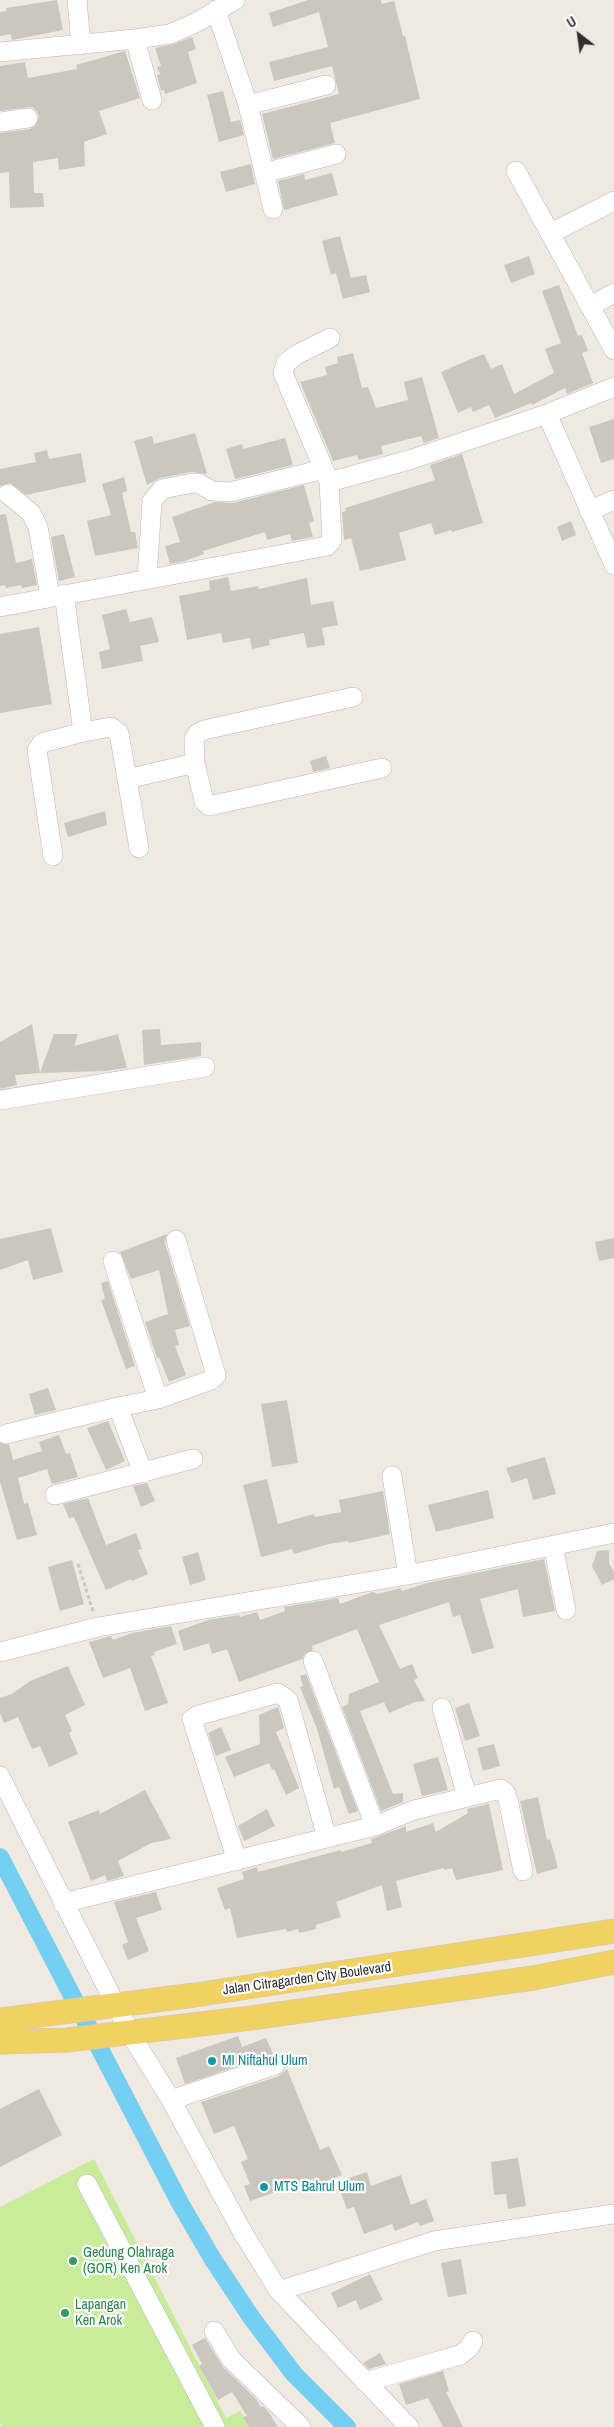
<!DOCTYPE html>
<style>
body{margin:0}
#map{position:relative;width:614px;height:2427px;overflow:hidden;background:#efe9e1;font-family:"Archivo Narrow",sans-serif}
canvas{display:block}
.north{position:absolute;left:554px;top:10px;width:50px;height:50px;-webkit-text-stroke:4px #fff;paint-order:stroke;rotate:330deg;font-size:14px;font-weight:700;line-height:20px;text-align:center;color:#2e2e2e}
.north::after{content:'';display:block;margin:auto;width:18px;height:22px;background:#2e2e2e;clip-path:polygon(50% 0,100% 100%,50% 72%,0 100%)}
</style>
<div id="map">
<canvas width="614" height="2427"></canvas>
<div class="north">U</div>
</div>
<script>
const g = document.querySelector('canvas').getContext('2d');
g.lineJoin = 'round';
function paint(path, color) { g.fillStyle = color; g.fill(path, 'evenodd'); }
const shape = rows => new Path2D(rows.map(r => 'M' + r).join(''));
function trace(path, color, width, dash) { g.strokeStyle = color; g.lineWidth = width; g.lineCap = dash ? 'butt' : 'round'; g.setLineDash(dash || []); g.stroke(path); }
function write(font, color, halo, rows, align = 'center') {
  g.font = font + ' "Archivo Narrow",sans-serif'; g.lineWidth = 4.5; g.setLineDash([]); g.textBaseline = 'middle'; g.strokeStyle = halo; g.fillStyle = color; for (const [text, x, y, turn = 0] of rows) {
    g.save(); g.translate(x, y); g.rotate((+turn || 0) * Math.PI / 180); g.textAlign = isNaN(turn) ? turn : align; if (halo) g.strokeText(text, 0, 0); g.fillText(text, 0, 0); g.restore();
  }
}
paint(shape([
 [94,2159,226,2418,240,2411,250,2427,2,2427,0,2422,0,2207]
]), '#c9ec9a');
trace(shape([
 [0,1857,180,2203,212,2258,251,2317,294,2374,347,2427]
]), '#75cff0', 18);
paint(shape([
 [57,0,63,30,12,40,11,34,0,36,0,12,7,11,6,8],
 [308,0,381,0,382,4,394,1,403,36,405,36,420,99,330,123,335,143,273,159,262,114,339,94,332,66,274,81,269,62,328,47,319,12,273,27,269,13],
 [192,37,196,49,188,52,197,83,165,94,164,90,161,91,157,75,160,74,157,67,161,66,155,48,174,44],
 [125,51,140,98,99,111,107,134,84,142,85,166,59,170,58,158,33,162,34,193,43,193,44,207,10,208,9,172,0,173,0,133,30,129,35,126,39,117,37,111,32,107,0,111,0,66,25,62,28,78,77,69,76,65],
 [223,91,231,122,240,120,244,135,219,142,207,95],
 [251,164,255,184,226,192,220,172],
 [332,173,338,195,284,210,278,181,304,174,305,180],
 [340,236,351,278,366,275,370,292,343,299,336,273,331,275,322,241],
 [529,256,535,274,511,283,504,265],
 [559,285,578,336,582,335,588,351,582,353,593,383,567,394,565,388,532,405,531,403,495,418,489,405,473,412,471,407,458,413,441,372,471,359,484,354,491,369,502,364,514,394,554,373,545,349,561,343,542,291],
 [353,353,362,388,368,387,376,408,408,400,404,382,422,377,439,438,424,443,421,436,381,446,383,454,359,460,357,455,333,461,300,382,327,375,325,367,338,363,337,357],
 [614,419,614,459,601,463,589,427],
 [195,433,207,474,191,472,160,478,147,485,134,441,152,436,154,444],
 [285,438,293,465,235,479,226,449,242,444,243,449],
 [47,450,49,459,81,453,86,482,26,495,10,483,0,486,0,469,36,462,34,453],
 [462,454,483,523,452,532,451,530,435,535,431,523,399,533,406,560,360,571,351,538,344,540,342,512,346,511,345,508,435,480,430,465],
 [124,477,127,491,122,493,131,532,135,532,138,548,95,556,87,521,111,515,102,484],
 [304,485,314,521,309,523,313,537,292,541,290,534,267,540,265,532,203,551,204,554,185,561,170,564,165,546,180,542,172,517,215,502,233,503],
 [6,514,16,563,32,559,37,585,22,588,21,585,6,588,5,585,0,586,0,515],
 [571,521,576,535,562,541,557,527],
 [64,534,75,577,59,581,51,537],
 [228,577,231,591,258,586,259,589,307,578,311,605,333,601,338,625,322,628,325,645,307,648,304,633,269,640,270,645,252,649,250,638,223,643,221,633,187,640,179,596,210,590,209,581],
 [126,609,130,622,152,617,159,642,140,646,143,661,102,669,99,652,110,649,102,615],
 [39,627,52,704,0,713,0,634],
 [326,756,330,768,313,772,310,761],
 [105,811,107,825,68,837,64,823],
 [32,1024,40,1073,15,1075,17,1085,0,1089,0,1042],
 [160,1029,161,1045,201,1042,201,1056,144,1065,142,1030],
 [54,1034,78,1034,74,1046,118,1034,127,1068,105,1071,40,1073],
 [51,1228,63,1272,33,1280,28,1260,0,1270,0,1239],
 [167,1234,165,1243,190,1326,175,1330,179,1345,175,1346,186,1375,169,1382,159,1357,157,1358,145,1322,168,1314,159,1270,131,1279,120,1252],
 [614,1238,614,1258,599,1261,595,1242],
 [108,1281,135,1366,126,1369,101,1300,105,1299,101,1283],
 [48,1388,56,1410,35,1415,29,1394],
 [287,1400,298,1463,272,1467,261,1404],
 [108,1421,125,1461,106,1470,87,1428],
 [59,1435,66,1454,70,1453,78,1477,52,1484,47,1469,18,1478,24,1504,28,1503,37,1535,17,1540,0,1482,0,1443,9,1445,13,1460,42,1451,39,1442],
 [545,1457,556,1494,533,1500,527,1478,512,1483,506,1468],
 [267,1479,278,1524,314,1514,315,1517,341,1512,339,1500,383,1491,390,1534,349,1543,348,1541,329,1544,294,1554,292,1549,261,1557,243,1485],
 [147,1483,155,1501,141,1507,133,1486],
 [488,1490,494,1518,436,1532,428,1505],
 [88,1498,106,1545,136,1533,142,1549,138,1550,148,1574,132,1581,131,1579,106,1590,74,1517,69,1518,63,1504],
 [609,1550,609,1563,614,1572,614,1579,602,1585,592,1566,597,1551],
 [198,1552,206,1580,190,1585,182,1557],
 [544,1559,555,1611,523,1617,518,1589,480,1599,494,1648,472,1654,460,1615,453,1617,449,1602,379,1625,400,1669,412,1664,418,1678,414,1680,425,1701,415,1702,389,1713,384,1702,360,1711,393,1794,403,1793,403,1802,381,1811,342,1707,348,1704,349,1694,379,1682,357,1629,312,1646,313,1650,305,1654,302,1659,239,1682,227,1649,212,1654,209,1643,184,1651,178,1631,208,1620,239,1615,240,1617,257,1612,260,1620,285,1611,284,1607,338,1598,340,1604,373,1592,377,1594,401,1588,402,1591,427,1583],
 [72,1560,84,1604,60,1611,48,1567],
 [171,1626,177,1644,154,1652,155,1655,151,1656,168,1703,145,1711,130,1668,103,1678,89,1642,111,1636,113,1640,132,1633],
 [68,1666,85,1705,65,1715,72,1731,69,1733,78,1754,49,1767,40,1746,32,1749,18,1717,4,1723,0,1713,0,1698,12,1694,30,1681],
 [306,1674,358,1811,349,1814,339,1787,334,1789,317,1729,300,1687,303,1686,300,1676],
 [469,1703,480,1736,465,1741,455,1708],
 [278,1707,284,1728,276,1732,299,1788,286,1795,274,1769,272,1770,269,1763,234,1777,225,1757,260,1744,259,1715],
 [221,1727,231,1750,216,1756,208,1733],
 [494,1744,500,1766,483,1771,477,1748],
 [438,1757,448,1790,422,1796,413,1764],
 [145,1790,171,1839,151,1843,118,1861,124,1876,107,1881,105,1875,91,1881,68,1822,99,1810,100,1814],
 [538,1797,547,1840,550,1839,558,1868,537,1874,520,1801],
 [489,1804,503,1870,456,1880,452,1868,444,1870,444,1868,396,1881,402,1907,387,1911,382,1885,336,1902,341,1917,316,1925,316,1929,299,1933,298,1929,287,1932,286,1929,237,1938,230,1908,225,1910,217,1888,244,1879,242,1872,257,1867,258,1872,341,1850,341,1852,372,1843,371,1839,406,1826,406,1832,433,1823,436,1832,468,1813,467,1809],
 [267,1809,275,1826,244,1841,238,1826],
 [156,1892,162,1910,136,1918,149,1951,128,1960,122,1945,128,1942,114,1902],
 [238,2036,242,2047,266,2038,273,2054,185,2084,176,2058],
 [287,2069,320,2150,329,2146,342,2175,316,2186,313,2179,250,2201,244,2186,250,2184,241,2162,248,2159,234,2126,214,2134,201,2102,279,2076],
 [39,2089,62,2135,0,2167,0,2109],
 [518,2158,526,2206,508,2209,506,2194,494,2195,491,2162],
 [367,2172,371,2186,401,2175,411,2205,426,2199,434,2221,420,2226,418,2222,395,2231,392,2224,364,2234,354,2207,347,2209,337,2182],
 [461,2259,467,2294,448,2297,441,2263],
 [370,2274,383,2300,360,2310,356,2300,338,2308,331,2293],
 [205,2338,223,2367,256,2399,261,2407,263,2406,268,2411,278,2427,249,2427,243,2417,247,2416,232,2392,218,2400,199,2366,202,2364,192,2345],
 [380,2353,386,2364,369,2369,363,2363],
 [443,2371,449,2391,446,2392,463,2427,443,2427,428,2398,406,2405,399,2384]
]), '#cbc7bf');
const minor = shape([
 [77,0,81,45],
 [216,10,248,105,273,209],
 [135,39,152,100],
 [0,52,135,39,170,34,195,23,235,0],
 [248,105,326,85],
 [0,122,28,118],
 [516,171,614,350],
 [264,173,336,154],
 [551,233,614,201],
 [591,306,614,293],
 [547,414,614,565],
 [328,479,283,373,286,363,296,355,330,338],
 [8,494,31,513,38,527,50,596],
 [589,511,614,500],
 [147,579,152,501,162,489,193,483,198,483,212,491,230,492,324,469],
 [64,594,83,732,111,727,119,733,139,848],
 [0,607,327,546,332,540,329,482,409,460,547,414,614,387],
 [195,763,204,801,209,806,382,768],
 [127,779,195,763,194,740,197,734,204,730,353,697],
 [53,856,37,750,42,743,83,732],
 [0,1100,205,1067],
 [113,1261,158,1399],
 [118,1407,143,1473],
 [6,1434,118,1407,158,1399,211,1380,216,1375,176,1240],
 [392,1476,408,1575],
 [55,1495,193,1459],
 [553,1545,566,1610],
 [0,1652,98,1627,408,1575,614,1533],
 [313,1661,375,1826],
 [442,1708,467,1797],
 [0,1776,130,2033,171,2100,243,2233,279,2291,409,2427],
 [237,1861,192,1719,196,1716,278,1693,288,1700,327,1838],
 [63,1903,375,1826,414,1810,501,1789,505,1792,508,1800,523,1871],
 [171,2100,275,2065],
 [87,2184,215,2427],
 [279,2291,434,2241,614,2214],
 [214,2331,231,2359,301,2427],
 [365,2382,460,2355,469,2348,473,2341]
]);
const major = shape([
 [0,2020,195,1995,614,1931],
 [0,2042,67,2040,251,2018,533,1978,614,1962]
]);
trace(minor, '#b4b7c1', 20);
trace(major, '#c9c9c9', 25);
trace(shape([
 [78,1564,93,1611]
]), '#c9c9c9', 3, [4, 2.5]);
trace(minor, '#fff', 19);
trace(major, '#f2d163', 24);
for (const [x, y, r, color] of [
 [212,2061,5,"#0f9aa8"],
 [264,2187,5,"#0f9aa8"],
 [73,2261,5,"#2e9e5b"],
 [65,2313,5,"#2e9e5b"]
]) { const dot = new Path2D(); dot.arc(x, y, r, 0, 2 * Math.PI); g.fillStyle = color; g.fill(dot); trace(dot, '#fff', 2); }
write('14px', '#2e2e2e', '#fff', [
 ["Jalan Citragarden City Boulevard",307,1979,-8]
]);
write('14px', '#0d838f', '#fff', [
 ["MI Niftahul Ulum",222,2061],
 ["MTS Bahrul Ulum",274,2187]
], 'left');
write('14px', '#27864d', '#fff', [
 ["Gedung Olahraga",83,2253],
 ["(GOR) Ken Arok",83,2269],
 ["Lapangan",75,2305],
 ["Ken Arok",75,2321]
], 'left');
</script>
